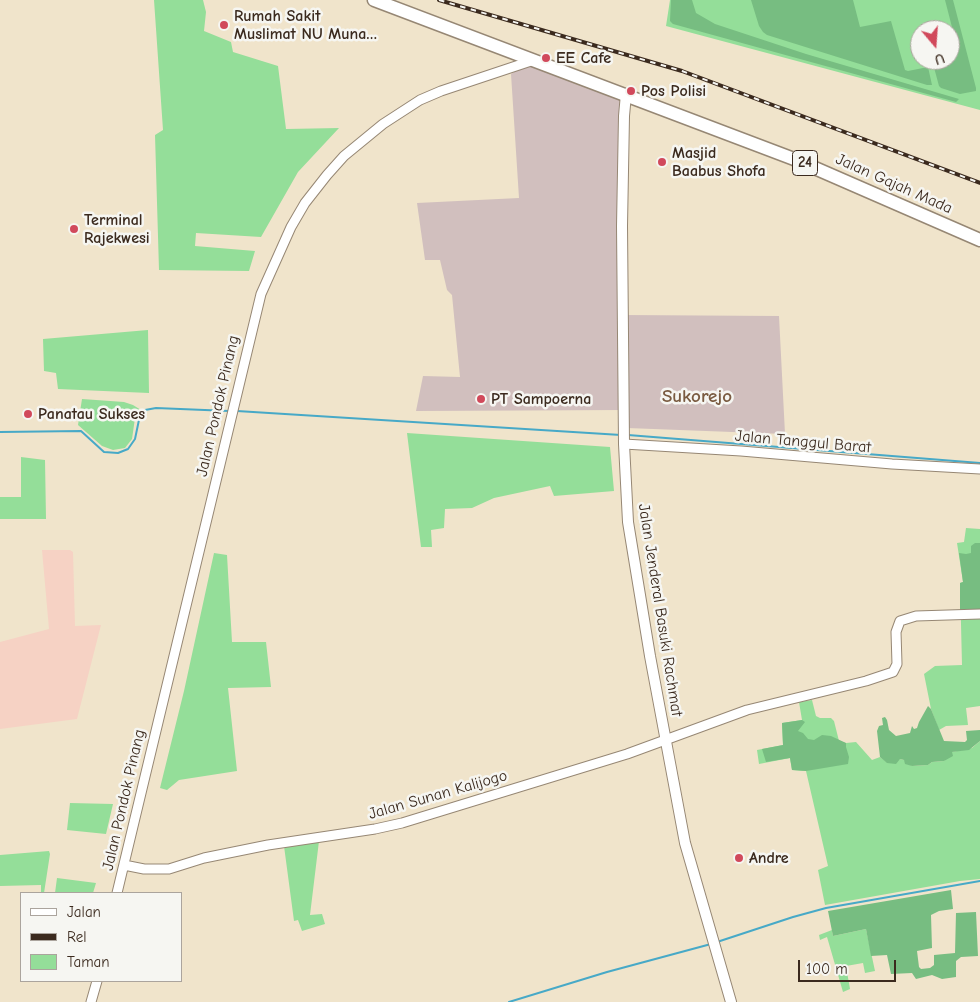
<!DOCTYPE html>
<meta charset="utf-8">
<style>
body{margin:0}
#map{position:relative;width:980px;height:1002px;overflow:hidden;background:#f0e4cb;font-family:"Comic Neue",sans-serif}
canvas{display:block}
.legend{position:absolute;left:20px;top:892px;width:162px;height:90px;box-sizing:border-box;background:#f6f6f2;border:1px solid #aba49d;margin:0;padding:6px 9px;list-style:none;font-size:15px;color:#3b2a1e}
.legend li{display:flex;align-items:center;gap:10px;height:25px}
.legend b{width:25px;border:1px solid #aba49d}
.north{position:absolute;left:910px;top:20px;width:50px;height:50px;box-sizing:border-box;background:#f6f6f2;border:1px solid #aba49d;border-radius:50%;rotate:162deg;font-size:14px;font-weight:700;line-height:20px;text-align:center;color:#3b2a1e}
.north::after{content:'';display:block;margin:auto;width:18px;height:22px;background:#d1495b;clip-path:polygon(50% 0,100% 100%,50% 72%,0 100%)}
.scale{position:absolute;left:798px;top:960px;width:98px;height:22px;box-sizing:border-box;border:2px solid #3b2a1e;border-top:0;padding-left:6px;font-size:15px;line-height:18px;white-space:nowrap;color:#3b2a1e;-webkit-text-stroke:4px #f6f6f2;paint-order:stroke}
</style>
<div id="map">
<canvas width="980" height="1002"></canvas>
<ul class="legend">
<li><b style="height:6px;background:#fff"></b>Jalan</li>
<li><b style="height:6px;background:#3b2a1e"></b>Rel</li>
<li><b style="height:14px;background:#94de99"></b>Taman</li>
</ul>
<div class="north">U</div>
<div class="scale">100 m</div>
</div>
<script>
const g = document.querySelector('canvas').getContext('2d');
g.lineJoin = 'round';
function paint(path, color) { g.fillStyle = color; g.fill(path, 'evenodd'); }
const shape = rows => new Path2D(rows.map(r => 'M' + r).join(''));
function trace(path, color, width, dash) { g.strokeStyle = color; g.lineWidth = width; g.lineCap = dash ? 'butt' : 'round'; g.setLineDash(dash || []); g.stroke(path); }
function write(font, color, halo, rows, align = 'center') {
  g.font = font + ' "Comic Neue",sans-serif'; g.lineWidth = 5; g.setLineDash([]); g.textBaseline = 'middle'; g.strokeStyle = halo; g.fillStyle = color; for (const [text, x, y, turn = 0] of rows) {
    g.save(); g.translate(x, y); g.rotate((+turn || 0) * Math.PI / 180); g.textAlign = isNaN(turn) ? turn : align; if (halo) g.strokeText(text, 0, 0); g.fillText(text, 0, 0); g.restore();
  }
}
paint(shape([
 [42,550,70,550,73,552,75,626,101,625,77,719,0,729,0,642,49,629]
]), '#f6d2c4');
paint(shape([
 [534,60,626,94,623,315,779,316,785,434,627,428,623,410,416,411,423,376,460,377,452,295,447,290,440,260,425,260,417,203,519,198,511,74]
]), '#d1bfbe');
paint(shape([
 [154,0,203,0,206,12,204,31,231,42,233,52,278,66,286,129,339,128,298,172,261,237,196,233,195,246,255,251,249,271,159,270,155,135,163,130],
 [670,0,980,0,980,110,666,26],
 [920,30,950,30,950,60,920,60],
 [148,330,149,393,58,389,56,373,44,371,43,339],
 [82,399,124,402,133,405,141,410,135,418,132,439,125,448,113,450,102,446,78,425],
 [407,433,610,447,614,491,554,496,550,486,494,498,472,508,445,509,444,528,431,530,432,547,421,547],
 [21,457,45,460,46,519,0,519,0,497,21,497],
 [966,528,980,529,980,706,966,708,968,725,946,726,939,730,931,709,924,674,935,666,962,665,960,583,963,582,957,543,964,542],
 [214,553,227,555,232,642,266,642,271,687,228,688,237,771,179,780,167,790,160,788,184,691],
 [812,700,816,716,820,718,831,718,834,721,839,741,846,743,856,742,872,760,880,757,888,763,900,759,904,760,912,766,928,765,932,762,944,761,952,752,972,748,980,741,980,879,960,881,825,905,818,870,828,866,806,771,792,770,790,758,759,764,757,750,783,745,782,723,802,720,799,702],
 [70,803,113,804,106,834,67,830],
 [319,841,310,915,322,914,325,924,302,931,298,920,294,921,284,846],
 [49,851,50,854,44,893,41,893,41,885,0,886,0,855],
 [57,878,96,883,93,893,55,893],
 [866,929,875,971,865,973,863,963,846,966,850,989,843,992,827,937,820,940,819,935,832,930,833,936]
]), '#94de99');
paint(shape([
 [671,0,692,0,696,13,715,24,806,54,959,99,956,102,673,24,670,21],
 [751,0,853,0,860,27,891,21,905,70,908,71,928,67,932,85,927,85,767,35,763,32,759,26],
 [945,0,953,0,976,88,976,91,960,94,941,88,939,86,932,60,950,60,950,33,953,31],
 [975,543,980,543,980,618,960,619,960,583,963,582,959,553,966,554,971,553,971,546],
 [928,706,931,709,944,741,965,742,967,740,966,731,980,730,980,741,969,750,952,752,953,756,944,761,932,762,928,765,912,766,905,764,904,760,900,759,896,764,887,763,880,757,877,731,879,726,883,725,882,718,885,717,887,720,889,730,896,736,910,733,912,726,914,729,917,728,919,722],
 [802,720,805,722,798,731,803,733,808,739,814,740,822,735,831,736,846,743,846,747,849,757,848,764,806,771,792,770,790,758,766,762,762,749,783,745,782,723],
 [951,890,953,909,939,911,931,915,932,948,917,951,919,967,921,969,930,968,934,965,934,955,955,953,956,913,976,912,978,956,961,957,956,961,956,977,942,979,932,975,916,979,912,973,891,974,887,955,871,956,866,929,833,936,828,911]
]), '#77bd81');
trace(shape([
 [237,411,621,435],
 [0,432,81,431,104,452,118,453,128,449,135,439,140,415,145,410,156,408,229,411],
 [628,435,980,463],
 [717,942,793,917,826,908,980,881],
 [509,1002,607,972,711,944]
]), '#47a9c7', 2);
const minor = shape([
 [624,444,741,451,892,464,980,469],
 [124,865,144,869,169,869,204,858,268,845,375,829,402,823,627,754,747,710,866,681,893,672,897,664,896,632,900,621,916,616,980,614],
 [117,893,261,294,291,227,305,203,327,175,344,156,383,124,420,100,441,91,534,60],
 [91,1002,97,981]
]);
const major = shape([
 [626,94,624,116,622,226,624,444,628,522,650,656,685,843,731,1002]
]);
const highway = shape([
 [374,0,794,159,980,240]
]);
trace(minor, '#968774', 11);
trace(major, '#968774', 12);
trace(highway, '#968774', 15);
trace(minor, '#fff', 9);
trace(major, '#fff', 10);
trace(highway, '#fff', 12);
const rail = shape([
 [439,0,682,71,980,183]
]);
trace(rail, '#3b2a1e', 4);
trace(rail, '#f6f6f2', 2, [5.5]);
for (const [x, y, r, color] of [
 [224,25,5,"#d1495b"],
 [546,58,5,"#d1495b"],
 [631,91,5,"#d1495b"],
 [662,162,5,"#d1495b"],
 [74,229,5,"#d1495b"],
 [481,399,5,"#d1495b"],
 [28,414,5,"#d1495b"],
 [739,858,5,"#d1495b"]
]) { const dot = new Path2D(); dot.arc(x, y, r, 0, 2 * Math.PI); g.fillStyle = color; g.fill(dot); trace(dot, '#f6f6f2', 2); }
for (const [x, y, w] of [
 [805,163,25]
]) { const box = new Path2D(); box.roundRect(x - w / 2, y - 12.5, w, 25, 4); g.fillStyle = '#f6f6f2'; g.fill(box); trace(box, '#3b2a1e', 1); }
write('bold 15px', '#3b2a1e', null, [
 ["24",805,163]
]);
write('bold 16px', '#3b2a1e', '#f6f6f2', [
 ["Rumah Sakit",234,16],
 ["Muslimat NU Muna…",234,34],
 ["EE Cafe",556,58],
 ["Pos Polisi",641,91],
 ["Masjid",672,153],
 ["Baabus Shofa",672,171],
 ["Terminal",84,220],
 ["Rajekwesi",84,238],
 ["PT Sampoerna",491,399],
 ["Panatau Sukses",38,414],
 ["Andre",749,858]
], 'left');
write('16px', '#3b2a1e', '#f6f6f2', [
 ["Jalan Gajah Mada",894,184,24],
 ["Jalan Pondok Pinang",218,406,-77],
 ["Jalan Tanggul Barat",803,442,5],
 ["Jalan Jenderal Basuki Rachmat",660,610,81],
 ["Jalan Sunan Kalijogo",438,795,-16],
 ["Jalan Pondok Pinang",124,800,-77]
]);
write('bold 19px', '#7a5b41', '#f6f6f2', [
 ["Sukorejo",697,397]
]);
</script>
